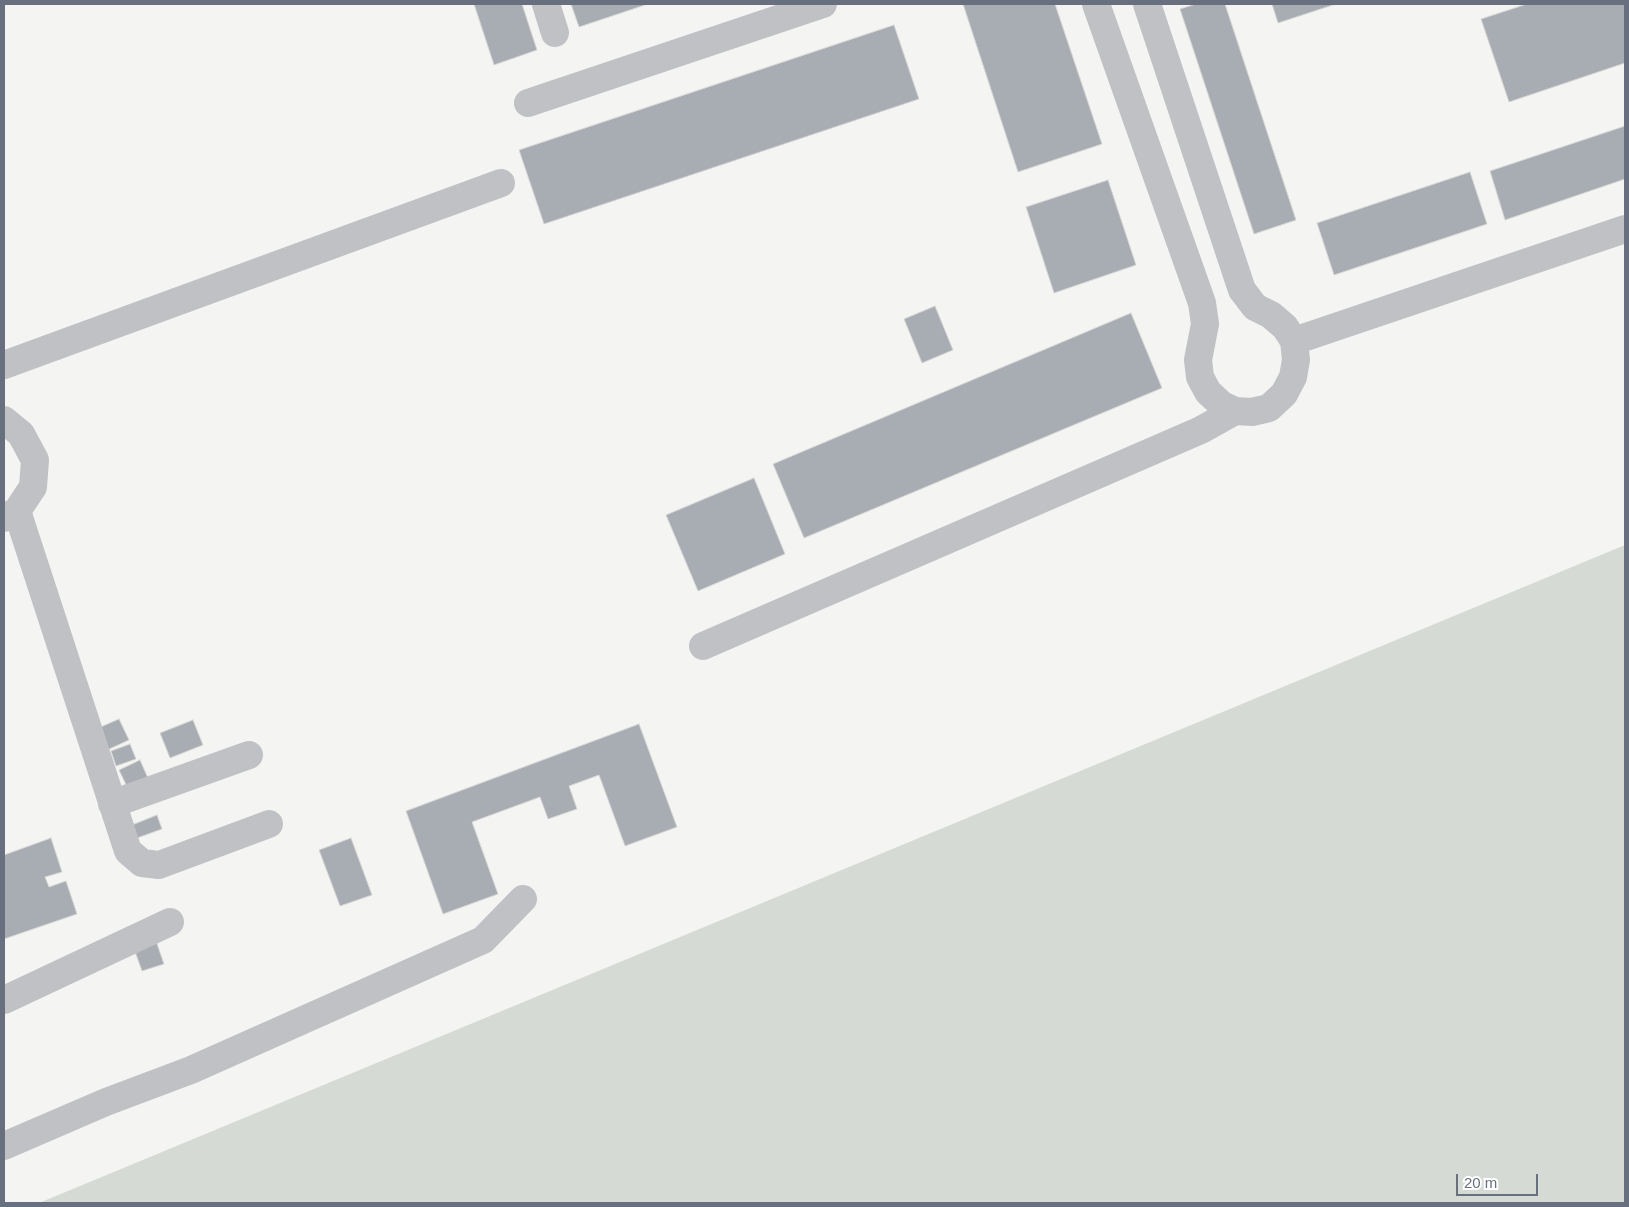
<!DOCTYPE html>
<style>
body{margin:0}
#map{position:relative;width:1629px;height:1207px;overflow:hidden;background:#f4f5f2;font-family:Arial,sans-serif}
canvas{display:block}
.frame{position:absolute;inset:0;border:5px solid #68707f;pointer-events:none}
.scale{position:absolute;left:1456px;top:1174px;width:82px;height:22px;box-sizing:border-box;border:2px solid #68707f;border-top:0;padding-left:6px;font-size:15px;line-height:18px;white-space:nowrap;color:#68707f;-webkit-text-stroke:4px #fff;paint-order:stroke}
</style>
<div id="map">
<canvas width="1629" height="1207"></canvas>
<div class="frame"></div>
<div class="scale">20 m</div>
</div>
<script>
const g = document.querySelector('canvas').getContext('2d');
g.lineJoin = 'round';
function paint(path, color) { g.fillStyle = color; g.fill(path, 'evenodd'); }
const shape = rows => new Path2D(rows.map(r => 'M' + r).join(''));
function trace(path, color, width, dash) { g.strokeStyle = color; g.lineWidth = width; g.lineCap = dash ? 'butt' : 'round'; g.setLineDash(dash || []); g.stroke(path); }
paint(shape([
 [1625,545,1625,1203,39,1203]
]), '#d5dbd4');
const building = shape([
 [474,4,522,4,537,50,494,65,474,4],
 [571,4,648,4,579,27,571,4],
 [963,4,1055,4,1102,144,1018,172,963,4],
 [1196,4,1225,4,1296,220,1254,234,1180,9,1196,4],
 [1272,4,1336,4,1278,23,1272,4],
 [1527,4,1625,4,1625,63,1509,102,1481,19,1527,4],
 [894,25,919,99,544,224,519,150,894,25],
 [1625,126,1625,179,1505,220,1490,171,1625,126],
 [1470,172,1487,224,1334,275,1317,223,1470,172],
 [1108,180,1136,265,1054,293,1026,207,1108,180],
 [935,306,953,350,922,363,904,319,935,306],
 [1131,313,1162,388,804,538,773,464,1131,313],
 [754,478,785,554,698,591,666,515,754,478],
 [119,719,129,740,105,751,96,729,119,719],
 [193,720,203,745,170,758,160,733,193,720],
 [639,724,677,827,625,846,599,775,569,786,577,809,548,819,540,797,472,822,498,894,443,914,406,811,639,724],
 [130,744,136,759,116,766,111,751,130,744],
 [140,760,151,785,131,795,119,770,140,760],
 [157,815,162,829,137,838,132,825,157,815],
 [51,838,62,872,45,877,49,887,66,881,77,914,4,939,4,855,51,838],
 [351,838,372,895,340,906,319,850,351,838],
 [155,938,164,964,142,971,133,946,155,938]
]);
paint(building, '#a8acb3');
trace(building, '#d6d6d4', 1);
trace(shape([
 [546,4,555,33],
 [1096,4,1202,303,1205,324,1198,360,1200,377,1208,392,1222,405,1235,411,1252,412,1269,408,1284,394,1293,377,1296,360,1294,341,1285,327,1271,315,1255,307,1242,290,1147,4],
 [528,103,823,4],
 [1294,341,1625,229],
 [4,365,501,183],
 [4,420,21,434,35,460,33,487,17,511,4,518],
 [17,511,128,851,142,863,159,865,269,824],
 [703,646,1201,430,1235,411],
 [112,804,249,755],
 [4,1000,170,922],
 [4,1146,106,1102,191,1070,483,940,523,899]
]), '#bfc1c5', 28);
</script>
